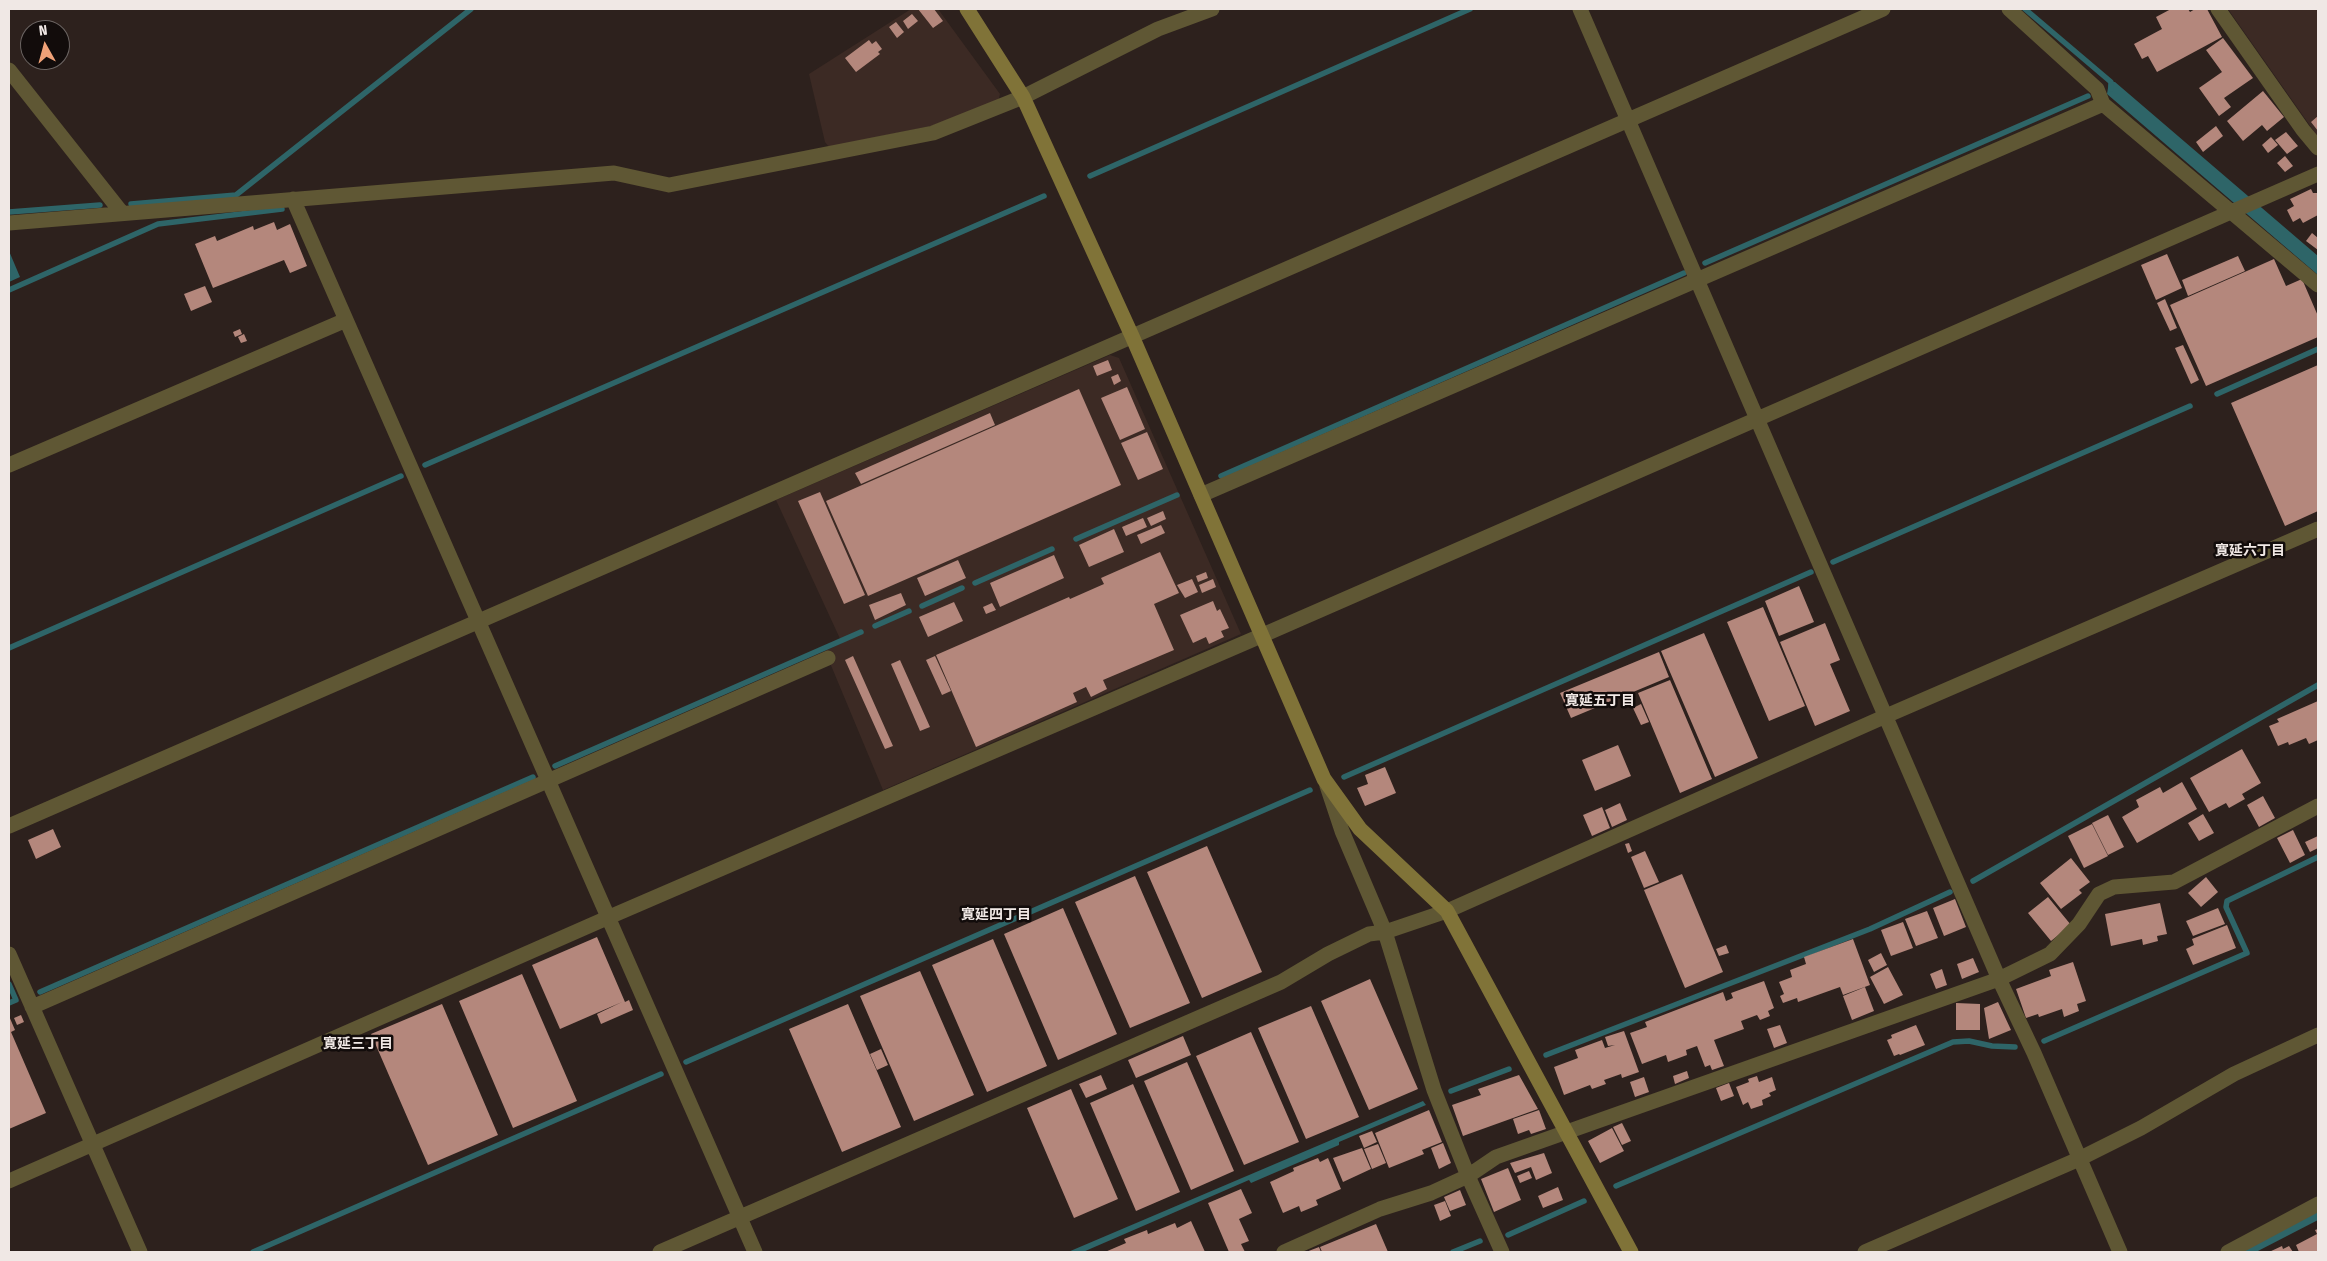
<!DOCTYPE html>
<meta charset="utf-8">
<style>
body{margin:0}
#map{position:relative;width:2327px;height:1261px;overflow:hidden;background:#2d211d;font-family:"Fira Sans Condensed",sans-serif}
canvas{display:block}
.frame{position:absolute;inset:0;border:10px solid #f0e8e5;pointer-events:none}
.north{position:absolute;left:20px;top:20px;width:50px;height:50px;box-sizing:border-box;background:#120c0b;border:1px solid #6b6462;border-radius:50%;rotate:353deg;font-size:14px;font-weight:700;line-height:20px;text-align:center;color:#f0e8e5}
.north::after{content:'';display:block;margin:auto;width:18px;height:22px;background:#f0a278;clip-path:polygon(50% 0,100% 100%,50% 72%,0 100%)}
</style>
<div id="map">
<canvas width="2327" height="1261"></canvas>
<div class="frame"></div>
<div class="north">N</div>
</div>
<script>
const g = document.querySelector('canvas').getContext('2d');
g.lineJoin = 'round';
function paint(path, color) { g.fillStyle = color; g.fill(path, 'evenodd'); }
const shape = rows => new Path2D(rows.map(r => 'M' + r).join(''));
function trace(path, color, width, dash) { g.strokeStyle = color; g.lineWidth = width; g.lineCap = dash ? 'butt' : 'round'; g.setLineDash(dash || []); g.stroke(path); }
function write(font, color, halo, rows, align = 'center') {
  g.font = font + ' "Fira Sans Condensed","Noto Sans JP",sans-serif'; g.lineWidth = 5; g.setLineDash([]); g.textBaseline = 'middle'; g.strokeStyle = halo; g.fillStyle = color; for (const [text, x, y, turn = 0] of rows) {
    g.save(); g.translate(x, y); g.rotate((+turn || 0) * Math.PI / 180); g.textAlign = isNaN(turn) ? turn : align; if (halo) g.strokeText(text, 0, 0); g.fillText(text, 0, 0); g.restore();
  }
}
paint(shape([
 [911,9,938,9,1000,94,998,102,931,126,829,147,825,142,809,74],
 [2228,9,2318,9,2318,137],
 [1110,355,1119,358,1241,634,883,790,825,651,842,643,776,500]
]), '#3c2a24');
paint(shape([
 [2109,82,2115,82,2318,256,2318,275,2107,94],
 [9,251,20,277,9,282],
 [1423,1101,1426,1105,1339,1142,1339,1145,1251,1183,1249,1180,1083,1252,1068,1252],
 [2318,1210,2318,1220,2256,1252,2239,1252]
]), '#2e6568');
trace(shape([
 [2025,9,2111,82,2111,89],
 [1090,176,1470,9],
 [131,204,236,195,471,9],
 [9,212,100,205],
 [1705,263,2088,96],
 [9,290,158,224,282,209],
 [2217,394,2318,349],
 [425,465,1044,196],
 [1221,476,1684,273],
 [1076,539,1177,495],
 [1833,562,2190,406],
 [975,583,1052,549],
 [922,606,962,588],
 [875,626,909,611],
 [9,648,401,476],
 [555,766,861,632],
 [1344,777,1811,572],
 [1973,881,2318,685],
 [9,984,16,1000,9,1003],
 [40,992,533,777],
 [2044,1041,2247,953,2226,907,2227,901,2318,857],
 [1546,1055,1870,929,1950,892],
 [686,1062,1310,790],
 [1451,1091,1509,1069],
 [1616,1186,1953,1042,1969,1041,1992,1046,2015,1047],
 [1508,1235,1584,1201],
 [253,1252,661,1074],
 [1453,1252,1480,1241]
]), '#2e6568', 5.5);
paint(shape([
 [918,9,934,9,943,21,933,28],
 [2171,9,2188,9,2190,12,2195,9,2207,9,2222,37,2157,72,2148,56,2142,59,2134,44,2162,29,2156,17],
 [912,14,918,21,908,29,903,21],
 [896,22,904,32,897,38,889,27],
 [2223,38,2253,78,2224,98,2231,107,2219,116,2199,88,2222,72,2206,50],
 [869,40,872,44,876,41,882,49,878,52,880,54,856,72,845,58],
 [2263,91,2284,117,2267,131,2262,125,2243,141,2227,121],
 [2318,116,2318,131,2311,122],
 [2216,126,2223,136,2203,152,2196,142],
 [2286,132,2298,146,2287,154,2275,140],
 [2271,137,2278,145,2268,153,2262,145],
 [2285,156,2293,166,2285,172,2277,163],
 [2311,189,2313,193,2318,193,2318,215,2303,223,2300,218,2293,222,2287,210,2294,206,2290,199],
 [274,222,277,230,290,224,307,266,290,273,284,260,213,288,195,244,215,236,217,241,253,226,254,230],
 [2312,233,2318,238,2318,250,2306,241],
 [2167,254,2182,288,2156,300,2141,265],
 [2238,256,2245,271,2188,296,2182,280],
 [2274,259,2286,286,2302,279,2318,316,2318,337,2206,386,2170,305],
 [205,286,212,302,191,311,184,294],
 [2165,299,2177,328,2170,331,2157,303],
 [240,329,242,334,235,337,233,332],
 [244,334,247,341,241,343,238,337],
 [2183,345,2199,380,2191,384,2175,348],
 [1108,360,1112,370,1097,376,1093,366],
 [2318,365,2318,511,2285,526,2231,403],
 [1118,374,1121,381,1114,385,1111,377],
 [1127,387,1145,429,1120,440,1101,398],
 [1079,389,1121,485,868,596,826,501],
 [990,413,995,425,861,484,855,473],
 [1147,432,1163,469,1138,480,1121,443],
 [820,492,865,595,844,604,798,501],
 [1163,511,1166,519,1151,526,1147,518],
 [1143,518,1147,527,1126,536,1122,527],
 [1161,525,1165,533,1141,544,1137,535],
 [1114,529,1124,552,1089,567,1079,545],
 [1160,552,1179,593,1154,604,1174,650,1103,680,1107,689,1091,697,1086,687,1073,693,1077,702,976,747,936,655,1069,597,1070,599,1104,584,1101,578],
 [1054,555,1064,578,1000,607,990,583],
 [958,560,966,578,925,596,917,578],
 [1206,572,1208,578,1198,582,1196,576],
 [1192,579,1198,592,1185,598,1177,585],
 [1213,579,1216,587,1202,593,1199,585],
 [1799,586,1814,622,1779,636,1765,601],
 [901,593,906,605,875,620,869,605],
 [1213,601,1217,611,1220,609,1229,628,1221,631,1224,637,1209,644,1206,637,1193,643,1180,615],
 [954,602,963,621,928,637,919,617],
 [992,603,996,610,986,614,983,607],
 [1763,607,1805,706,1769,721,1727,622],
 [1825,623,1840,660,1830,664,1850,711,1815,726,1780,642],
 [1704,633,1758,758,1715,777,1661,651],
 [1659,652,1669,677,1571,718,1560,693],
 [853,656,893,746,885,749,845,660],
 [935,656,951,691,942,695,926,660],
 [900,660,930,727,920,731,891,664],
 [1670,680,1712,779,1680,793,1638,693],
 [2318,701,2318,740,2309,744,2306,738,2289,745,2288,742,2278,746,2269,726,2279,722,2277,719],
 [1641,704,1649,722,1641,725,1633,708],
 [1618,745,1631,776,1595,791,1582,760],
 [2242,749,2261,783,2242,794,2245,799,2229,808,2226,803,2209,812,2190,778],
 [1385,767,1396,793,1365,806,1357,788,1368,784,1365,775],
 [2182,782,2197,809,2137,843,2122,817,2139,807,2136,800,2160,787,2163,793],
 [2263,796,2275,818,2259,827,2247,805],
 [1620,803,1627,820,1612,827,1605,810],
 [1602,807,1610,828,1592,836,1583,815],
 [2203,814,2214,833,2199,841,2188,823],
 [2108,815,2124,847,2108,855,2092,823],
 [2092,824,2108,856,2084,868,2068,836],
 [53,829,61,847,36,859,28,840],
 [2293,830,2305,855,2290,863,2277,838],
 [2318,836,2318,848,2310,852,2305,842],
 [1629,843,1632,851,1628,853,1625,844],
 [1207,846,1262,972,1202,998,1147,872],
 [1645,851,1659,882,1644,888,1631,857],
 [2071,858,2090,882,2079,890,2082,893,2061,909,2040,883],
 [1682,874,1723,972,1685,988,1644,890],
 [1135,876,1190,1003,1130,1028,1075,902],
 [2206,877,2218,892,2201,907,2188,893],
 [2048,897,2071,925,2051,941,2028,913],
 [1955,899,1966,927,1944,936,1933,908],
 [2160,903,2167,934,2157,936,2158,941,2143,945,2142,939,2111,946,2105,914],
 [1063,908,1117,1034,1058,1060,1004,934],
 [2218,908,2225,924,2193,936,2186,921],
 [1927,911,1938,938,1916,946,1905,919],
 [1903,922,1913,948,1891,956,1881,930],
 [2227,925,2236,948,2193,965,2186,949,2194,945,2192,939],
 [597,937,625,1002,629,1000,633,1010,601,1024,597,1014,622,1002,560,1029,532,965],
 [993,939,1047,1066,987,1092,932,965],
 [1853,939,1870,985,1843,995,1840,987,1798,1002,1797,998,1783,1003,1780,996,1784,994,1779,982,1792,977,1790,970,1806,964,1804,957],
 [1726,945,1729,953,1719,956,1716,949],
 [1881,953,1887,965,1874,972,1868,960],
 [1973,958,1979,972,1962,979,1957,964],
 [2073,962,2086,1001,2077,1004,2079,1011,2064,1017,2062,1009,2039,1017,2038,1014,2026,1018,2016,989,2051,976,2049,970],
 [1888,967,1903,995,1884,1004,1870,977],
 [1942,969,1947,985,1936,989,1930,974],
 [920,971,974,1095,914,1121,860,996],
 [522,974,577,1101,513,1128,459,1001],
 [1370,979,1418,1089,1369,1110,1321,1001],
 [1764,981,1774,1008,1768,1011,1770,1016,1760,1020,1757,1015,1741,1021,1744,1029,1714,1040,1724,1066,1712,1070,1710,1065,1705,1067,1697,1046,1686,1050,1687,1055,1668,1062,1666,1055,1642,1064,1630,1033,1647,1027,1645,1022,1723,992,1726,1001,1733,998,1731,993],
 [1865,987,1874,1011,1852,1020,1843,996],
 [1998,1002,2011,1030,1989,1039,1984,1008],
 [1956,1003,1980,1004,1980,1030,1956,1030],
 [442,1004,498,1135,428,1165,371,1034],
 [848,1004,901,1127,842,1152,789,1029],
 [1311,1006,1359,1117,1306,1139,1258,1028],
 [21,1015,24,1022,17,1025,14,1018],
 [9,1016,15,1030,11,1032,46,1113,9,1129],
 [1780,1025,1787,1043,1774,1048,1767,1029],
 [1916,1025,1925,1045,1900,1055,1899,1054,1894,1056,1887,1040,1892,1038,1891,1035],
 [1624,1031,1639,1072,1622,1078,1621,1074,1604,1080,1606,1084,1592,1089,1590,1085,1564,1095,1554,1067,1578,1058,1575,1050,1602,1040,1605,1048,1615,1045,1608,1046,1605,1037],
 [1251,1032,1299,1142,1244,1165,1196,1056],
 [1183,1036,1191,1055,1136,1078,1128,1060],
 [881,1049,888,1065,877,1070,870,1054],
 [1187,1062,1234,1171,1191,1190,1144,1081],
 [1687,1071,1689,1078,1675,1084,1673,1076],
 [1101,1075,1107,1089,1086,1098,1079,1084],
 [1519,1075,1538,1109,1463,1136,1452,1105,1481,1095,1478,1089],
 [1757,1076,1759,1082,1772,1077,1776,1090,1769,1093,1771,1096,1762,1100,1763,1105,1751,1109,1748,1102,1743,1105,1736,1087,1749,1082,1748,1079],
 [1644,1077,1649,1092,1635,1097,1630,1082],
 [1729,1083,1734,1096,1721,1101,1716,1088],
 [1133,1084,1180,1192,1136,1211,1090,1103],
 [1071,1089,1118,1199,1074,1218,1027,1108],
 [1429,1110,1442,1142,1422,1150,1424,1154,1389,1168,1375,1133],
 [1539,1110,1546,1129,1531,1134,1529,1130,1518,1134,1513,1119],
 [1622,1123,1631,1141,1622,1145,1613,1127],
 [1612,1128,1624,1151,1600,1163,1588,1141],
 [1372,1131,1377,1142,1364,1148,1359,1136],
 [1443,1143,1451,1163,1439,1169,1431,1148],
 [1378,1144,1386,1163,1372,1169,1364,1149],
 [1362,1148,1371,1169,1343,1182,1333,1158],
 [1544,1153,1552,1173,1536,1180,1531,1167,1515,1173,1510,1163],
 [1318,1158,1320,1162,1328,1158,1341,1189,1316,1200,1318,1205,1301,1212,1299,1206,1283,1213,1270,1182,1294,1171,1293,1168],
 [1508,1168,1521,1200,1494,1212,1481,1179],
 [1529,1171,1532,1178,1520,1183,1517,1176],
 [1558,1187,1563,1200,1543,1208,1538,1196],
 [1241,1189,1252,1213,1239,1219,1249,1241,1241,1244,1245,1252,1229,1252,1208,1203],
 [1460,1190,1466,1205,1450,1211,1444,1197],
 [1445,1201,1451,1216,1440,1221,1434,1205],
 [1191,1221,1205,1252,1105,1252,1126,1243,1124,1239,1147,1230,1148,1234,1175,1223,1177,1228],
 [1376,1224,1388,1252,1322,1252,1320,1247],
 [2318,1229,2318,1252,2299,1252,2296,1245,2317,1234,2315,1230],
 [2282,1246,2283,1249,2289,1246,2293,1252,2269,1252],
 [1319,1247,1321,1252,1306,1252]
]), '#b4877c');
trace(shape([
 [1580,9,1999,979,2034,1053,2120,1252],
 [2009,9,2097,89,2103,104,2318,285],
 [2218,9,2303,130,2318,148],
 [9,70,122,213],
 [293,199,755,1252],
 [9,223,614,173,669,185,933,133,1023,97,1158,29,1212,9],
 [9,465,346,320],
 [1201,495,2103,104],
 [1327,786,1342,831,1385,932,1434,1090,1468,1176,1502,1252],
 [9,826,1883,9],
 [9,954,140,1252],
 [32,1007,828,658],
 [9,1181,607,918,1263,635,2318,174],
 [660,1252,1281,982,1328,954,1369,934,1385,932,1447,911,1886,716,2318,529],
 [1284,1252,1380,1209,1431,1193,1468,1176,1496,1157,1999,979,2050,954,2079,924,2099,894,2114,887,2174,882,2318,806],
 [1865,1252,2079,1159,2141,1128,2234,1074,2318,1035],
 [2228,1252,2318,1204]
]), '#5f5734', 15);
trace(shape([
 [967,9,1023,97,1132,336,1324,779,1360,829,1447,911,1631,1252]
]), '#807338', 15);
write('bold 14px', '#f0e8e5', '#120c0b', [
 ["寛延六丁目",2250,551],
 ["寛延五丁目",1600,701],
 ["寛延四丁目",996,915],
 ["寛延三丁目",358,1044]
]);
</script>
